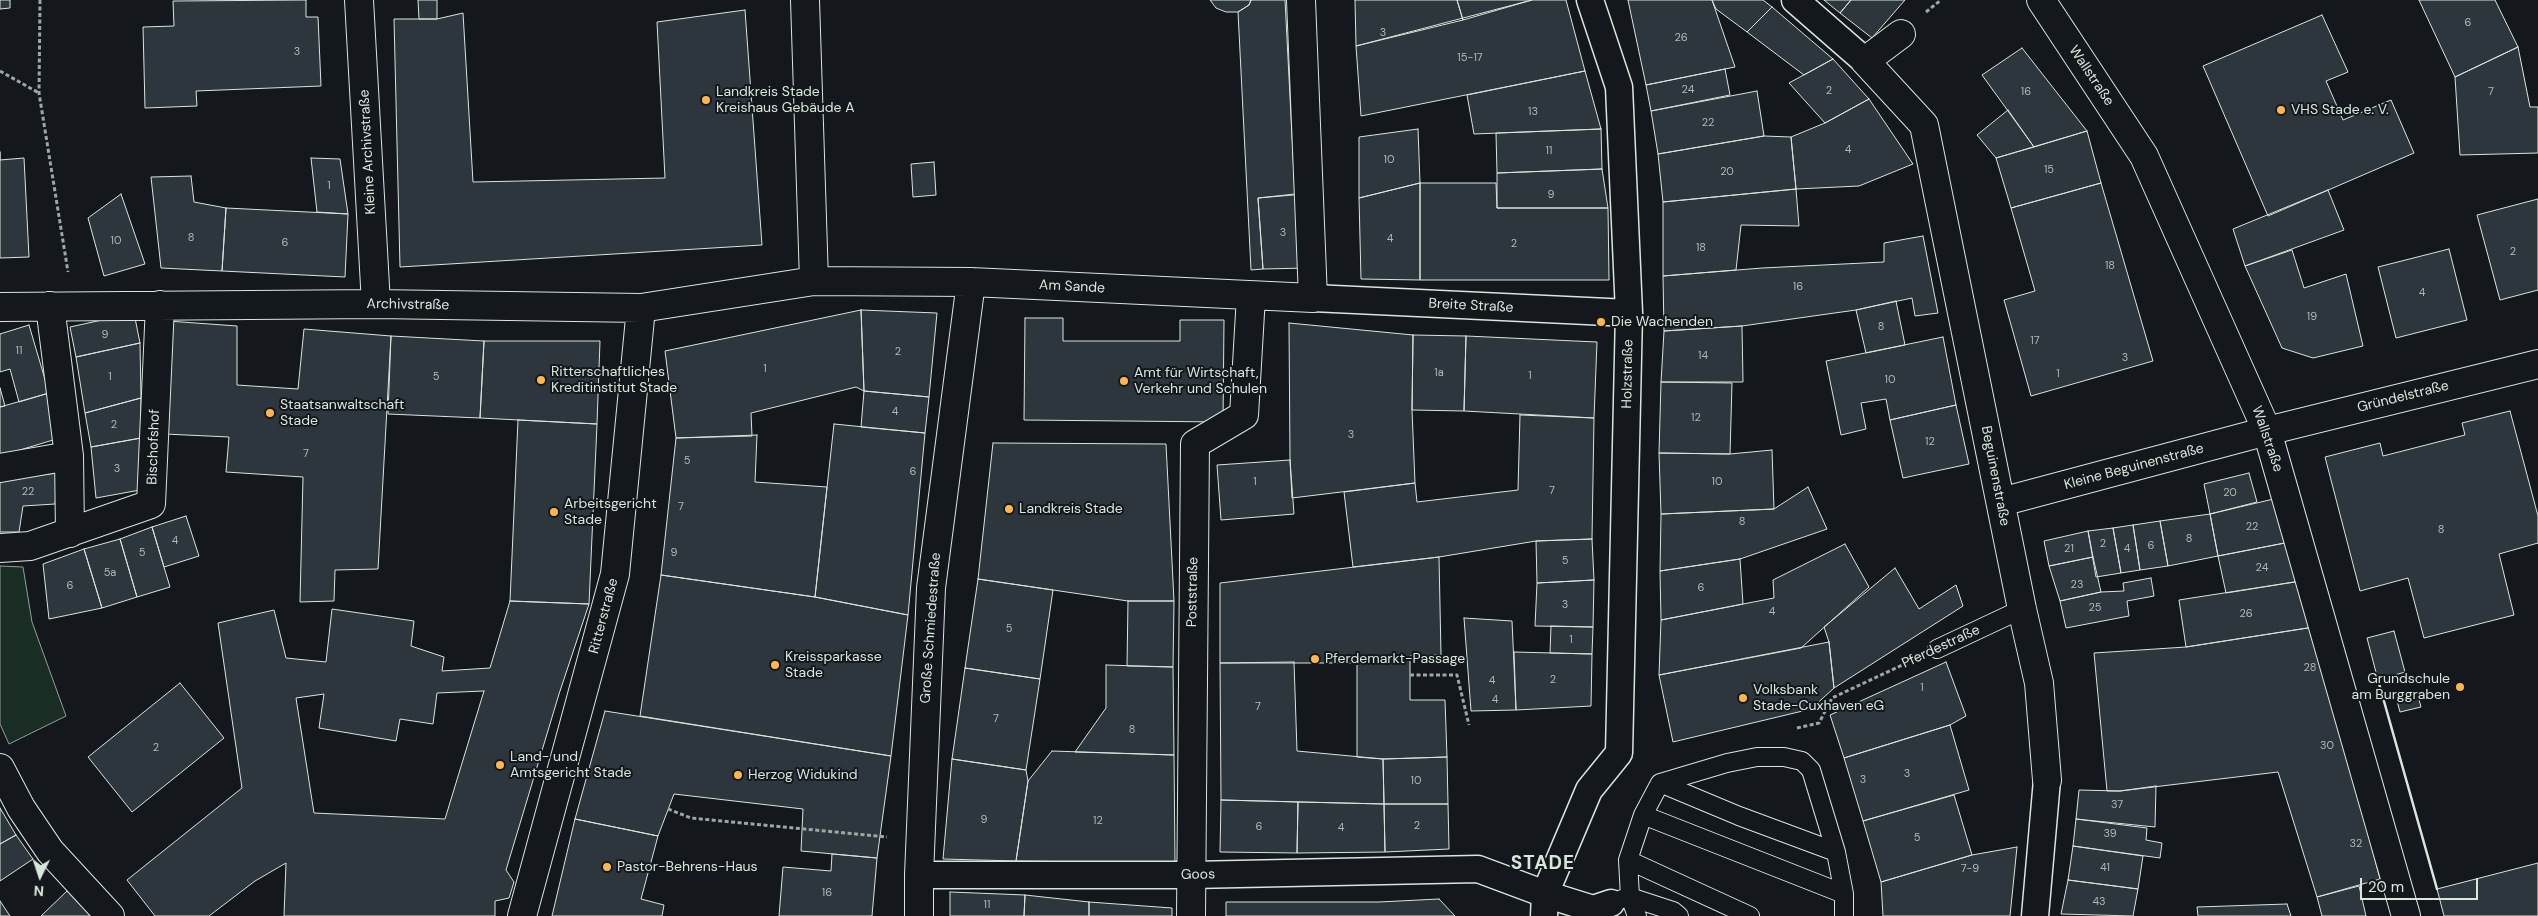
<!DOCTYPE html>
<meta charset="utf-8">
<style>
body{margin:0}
#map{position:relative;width:2538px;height:916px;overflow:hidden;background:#14181c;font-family:"DM Sans",sans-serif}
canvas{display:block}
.north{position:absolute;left:15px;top:851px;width:50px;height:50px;-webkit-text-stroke:4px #14181c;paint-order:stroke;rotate:184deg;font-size:14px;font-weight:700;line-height:20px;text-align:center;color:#d8e6dc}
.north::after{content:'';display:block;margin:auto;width:18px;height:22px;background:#d8e6dc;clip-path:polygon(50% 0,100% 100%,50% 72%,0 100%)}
.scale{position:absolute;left:2360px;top:878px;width:118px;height:22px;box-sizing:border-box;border:2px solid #d8e6dc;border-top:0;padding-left:6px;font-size:15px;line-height:18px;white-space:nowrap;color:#d8e6dc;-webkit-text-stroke:4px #14181c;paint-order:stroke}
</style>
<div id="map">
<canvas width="2538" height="916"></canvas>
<div class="north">N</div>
<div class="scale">20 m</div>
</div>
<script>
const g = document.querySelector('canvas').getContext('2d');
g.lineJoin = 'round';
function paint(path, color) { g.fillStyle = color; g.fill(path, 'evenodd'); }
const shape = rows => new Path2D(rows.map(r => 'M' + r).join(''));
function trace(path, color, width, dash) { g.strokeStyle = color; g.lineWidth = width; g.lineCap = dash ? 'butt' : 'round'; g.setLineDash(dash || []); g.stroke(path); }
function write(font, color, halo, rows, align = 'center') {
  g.font = font + ' "DM Sans",sans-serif'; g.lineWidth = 4; g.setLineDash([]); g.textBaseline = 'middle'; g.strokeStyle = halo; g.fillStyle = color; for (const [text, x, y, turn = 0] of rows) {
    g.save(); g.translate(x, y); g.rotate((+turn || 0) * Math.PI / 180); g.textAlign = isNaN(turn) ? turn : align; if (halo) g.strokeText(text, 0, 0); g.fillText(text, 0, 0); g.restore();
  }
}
const green = shape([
 [0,566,23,567,32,622,66,716,9,744,0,724,0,566]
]);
paint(green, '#1a2d24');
trace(green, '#939e99', 1);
const building = shape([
 [0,0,10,0,10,8,0,9,0,0],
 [306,0,306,17,318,17,321,86,196,91,197,106,145,108,143,27,174,26,173,1,306,0],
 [418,0,437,0,437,19,419,19,418,0],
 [1251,0,1285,0,1295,194,1258,198,1263,269,1251,270,1238,12,1249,5,1251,0],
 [1251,0,1249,5,1238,12,1226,12,1216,8,1210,0,1251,0],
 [1355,0,1457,0,1463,20,1356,46,1355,0],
 [1457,0,1532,0,1463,20,1457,0],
 [1532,0,1566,0,1585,71,1361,116,1356,46,1532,0],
 [1628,0,1712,0,1735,67,1646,85,1628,0],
 [1712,0,1763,0,1772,7,1747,32,1716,9,1712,0],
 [1824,0,1851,0,1840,13,1824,0],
 [1851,0,1905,0,1872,38,1840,13,1851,0],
 [2419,0,2495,0,2518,47,2455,77,2419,0],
 [1772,7,1833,59,1804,75,1747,32,1772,7],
 [745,10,762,245,400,267,394,19,437,19,463,13,473,182,665,178,657,22,745,10],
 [2322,15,2348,72,2326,81,2343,120,2391,100,2414,153,2268,216,2203,66,2322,15],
 [2518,47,2530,107,2538,107,2538,153,2460,155,2455,77,2518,47],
 [2022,48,2087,131,2034,147,1982,75,2022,48],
 [1833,59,1869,99,1825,123,1789,83,1833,59],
 [1725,69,1730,95,1651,111,1646,85,1725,69],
 [1585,71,1601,129,1474,134,1467,95,1585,71],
 [1757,91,1764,136,1658,154,1651,111,1757,91],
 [1869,99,1913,164,1859,186,1796,189,1791,137,1825,123,1869,99],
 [2008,110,2034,147,1996,158,1977,135,2008,110],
 [1418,129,1420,183,1359,198,1359,137,1418,129],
 [1601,129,1602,169,1497,173,1496,133,1601,129],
 [2087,131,2101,183,2011,208,1996,158,2087,131],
 [1764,136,1791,137,1796,189,1663,202,1658,154,1764,136],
 [0,152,0,160,24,158,29,257,0,258,0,152],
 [311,158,340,159,348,214,317,212,311,158],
 [934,162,936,195,913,197,911,164,934,162],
 [1602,169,1608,208,1497,208,1497,173,1602,169],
 [191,176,194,202,226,208,222,271,161,268,151,177,191,176],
 [1420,183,1496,183,1497,208,1608,208,1609,280,1420,280,1420,183],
 [1420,183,1420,280,1361,279,1359,198,1420,183],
 [2101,183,2153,361,2031,396,2004,300,2035,291,2011,208,2101,183],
 [1796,189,1799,226,1741,225,1736,270,1663,276,1663,202,1796,189],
 [2328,190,2344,230,2245,266,2233,229,2328,190],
 [121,194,145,264,104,276,88,218,121,194],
 [1305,194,1308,268,1263,269,1258,198,1305,194],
 [2538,199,2538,290,2500,300,2477,215,2538,199],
 [226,208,348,214,345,277,222,271,226,208],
 [1923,236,1938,313,1915,316,1912,298,1856,310,1742,326,1664,331,1663,276,1762,268,1884,262,1884,243,1923,236],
 [2449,249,2467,320,2396,338,2378,267,2449,249],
 [2292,250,2304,288,2346,274,2363,346,2313,358,2282,348,2245,266,2292,250],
 [1896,301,1905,345,1866,353,1856,310,1896,301],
 [861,310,864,391,856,387,751,413,752,436,676,438,665,351,861,310],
 [861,310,937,313,929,397,864,391,861,310],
 [134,313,140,343,76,357,70,327,134,313],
 [1025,318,1063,318,1063,341,1180,341,1180,320,1224,320,1223,422,1024,420,1025,318],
 [168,321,237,326,237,385,298,389,304,329,391,336,378,569,335,570,334,601,300,602,303,477,226,472,229,437,165,434,168,321],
 [1289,323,1413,335,1412,410,1415,483,1292,498,1290,460,1289,323],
 [29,325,49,393,19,402,10,369,0,372,0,334,29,325],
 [1742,326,1743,382,1661,382,1664,331,1742,326],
 [1413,335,1466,336,1464,411,1412,410,1413,335],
 [391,336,484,341,480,418,388,414,391,336],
 [1466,336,1597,342,1594,418,1464,411,1466,336],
 [1943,337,1956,405,1890,420,1886,399,1861,403,1866,429,1841,435,1826,361,1943,337],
 [484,341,600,341,597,424,480,418,484,341],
 [140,343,141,398,85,413,76,357,140,343],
 [1661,382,1732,383,1730,454,1659,453,1661,382],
 [0,388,5,406,0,407,0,388],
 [864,391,929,397,925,433,861,427,864,391],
 [49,393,63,437,0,456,0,407,49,393],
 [141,398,141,438,91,447,85,413,141,398],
 [1956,405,1969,464,1903,478,1890,420,1956,405],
 [2510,411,2538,516,2538,543,2499,554,2514,615,2424,638,2408,578,2360,591,2325,457,2380,443,2383,456,2465,435,2462,423,2510,411],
 [1520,415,1594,418,1592,539,1536,541,1439,557,1353,567,1344,492,1415,483,1417,502,1518,490,1520,415],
 [518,420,597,424,589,604,510,601,518,420],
 [834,424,925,433,908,615,815,597,834,424],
 [757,435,755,482,827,487,815,597,661,575,676,438,757,435],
 [141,438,140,490,96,498,91,447,141,438],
 [993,443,1166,444,1174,601,1128,601,978,579,993,443],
 [1772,450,1774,509,1661,514,1659,453,1730,454,1772,450],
 [1290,460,1294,514,1221,520,1217,465,1290,460],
 [58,473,55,504,23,506,19,532,0,532,0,480,58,473],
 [2249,473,2257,502,2210,514,2204,484,2249,473],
 [1808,487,1827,529,1740,559,1660,571,1661,514,1774,509,1808,487],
 [2282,497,2295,541,2218,556,2210,514,2282,497],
 [2210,514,2218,556,2168,566,2160,521,2210,514],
 [186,516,199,556,164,567,152,527,186,516],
 [2160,521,2168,566,2140,570,2133,525,2160,521],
 [2133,525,2140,570,2121,573,2113,528,2133,525],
 [152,527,170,587,137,597,120,539,152,527],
 [2113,528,2121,573,2096,577,2088,531,2113,528],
 [2088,531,2093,557,2049,566,2044,541,2088,531],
 [120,539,137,597,102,608,84,549,120,539],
 [1592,539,1594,580,1537,583,1536,541,1592,539],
 [2295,541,2307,580,2226,593,2218,556,2295,541],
 [1845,544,1869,587,1801,648,1659,675,1661,620,1774,598,1773,580,1845,544],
 [84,549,102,608,49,619,43,564,84,549],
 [1439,557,1441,655,1410,656,1410,700,1445,700,1447,757,1383,759,1357,757,1357,663,1220,663,1220,583,1439,557],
 [2093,557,2101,592,2060,601,2049,566,2093,557],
 [1740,559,1743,604,1661,620,1660,571,1740,559],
 [1895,568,1919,609,1956,585,1963,606,1834,688,1829,642,1824,627,1895,568],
 [661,575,815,597,908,615,891,756,640,716,661,575],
 [2151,578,2154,596,2127,601,2129,616,2066,628,2060,601,2101,592,2124,591,2123,583,2151,578],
 [978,579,1053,590,1040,679,965,668,978,579],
 [1594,580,1593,627,1535,626,1537,583,1594,580],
 [2307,580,2314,627,2186,647,2179,600,2307,580],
 [510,601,589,604,559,694,506,870,514,882,509,898,495,901,495,916,284,916,286,863,255,881,209,916,155,916,127,880,242,788,218,623,274,610,286,658,326,662,332,609,414,621,411,646,444,657,442,671,490,668,510,601],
 [484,691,445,819,314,813,296,698,324,694,319,728,396,741,400,719,433,724,437,693,484,691],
 [1128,601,1174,601,1173,667,1127,666,1128,601],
 [1464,618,1512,621,1516,710,1471,711,1464,618],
 [1551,626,1593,627,1592,654,1550,653,1551,626],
 [2314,627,2380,879,2317,897,2278,772,2120,791,2107,791,2094,653,2186,647,2314,627],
 [2394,631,2405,672,2378,680,2367,638,2394,631],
 [1829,642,1834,688,1811,709,1673,742,1659,675,1829,642],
 [1514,652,1592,654,1591,706,1516,710,1514,652],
 [1294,662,1297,751,1383,759,1384,804,1221,800,1220,663,1294,662],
 [1946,662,1966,716,1950,725,1844,758,1830,715,1946,662],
 [1106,665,1173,667,1174,755,1075,752,1106,708,1106,665],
 [965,668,1040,679,1026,770,952,759,965,668],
 [180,683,224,738,132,812,88,757,180,683],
 [2417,692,2421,707,2400,712,2396,697,2417,692],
 [605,711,891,756,877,858,801,851,803,809,674,794,658,836,575,819,605,711],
 [1950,725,1969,790,1863,821,1844,758,1950,725],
 [1052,751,1174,755,1175,863,1016,861,1028,781,1052,751],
 [1447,757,1448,804,1384,804,1383,759,1447,757],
 [952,759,1026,770,1028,781,1016,861,943,859,952,759],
 [2156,786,2155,827,2076,819,2079,790,2120,791,2156,786],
 [1954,795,1972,855,1881,882,1863,821,1954,795],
 [1221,800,1298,802,1297,853,1220,852,1221,800],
 [1298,802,1384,804,1385,852,1297,853,1298,802],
 [1384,804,1448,804,1449,849,1385,852,1384,804],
 [0,808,16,835,0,844,0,808],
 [575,819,658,836,641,899,664,905,662,916,552,916,575,819],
 [2076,819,2147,828,2146,840,2162,843,2160,858,2073,846,2076,819],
 [16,835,33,859,0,881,0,844,16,835],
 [2073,846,2143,856,2138,889,2068,880,2073,846],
 [2017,847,2010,916,1883,916,1881,882,1972,855,2017,847],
 [832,854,877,858,872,916,779,916,783,867,831,871,832,854],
 [2538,863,2538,916,2444,916,2437,889,2538,863],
 [2068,880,2138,889,2133,916,2061,914,2068,880],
 [2359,886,2366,916,2322,916,2317,897,2359,886],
 [67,891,91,916,41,916,67,891],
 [950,892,1025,895,1024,916,950,916,950,892],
 [1025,895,1089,902,1089,916,1024,916,1025,895],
 [1439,899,1455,916,1226,916,1226,902,1379,902,1439,899],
 [0,901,10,916,0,916,0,901],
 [1089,902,1172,908,1172,916,1089,916,1089,902],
 [2287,904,2291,916,2198,916,2197,907,2287,904]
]);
paint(building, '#2c363c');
trace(building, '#d8e6dc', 1);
const service = shape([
 [1937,649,2022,609],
 [1660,783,1739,816,1836,852],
 [1643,815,1844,894],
 [1628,860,1750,916],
 [1622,899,1630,897,1673,911,1679,916],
 [1637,916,1630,897,1628,860,1643,815,1660,783,1727,763,1757,757,1784,757,1802,761,1811,770,1836,852,1844,894,1844,916]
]);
const pedestrian = shape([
 [1795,0,1865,61],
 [1313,298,1629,313],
 [919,875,1191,875,1478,869,1545,894,1593,909,1611,903],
 [1544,916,1545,894,1589,790,1619,753,1629,313,1619,87,1590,0],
 [2035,916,2047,780]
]);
const minor = shape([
 [359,0,376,304],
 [805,0,814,281,971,282,1313,298,1301,0],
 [1901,34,1865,61,1924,125,2022,609,2039,683,2047,780],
 [50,306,69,456,70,533],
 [0,307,376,304,641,308,814,281],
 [0,468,69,456],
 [2001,502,2267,431,2538,364],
 [0,548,30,546,151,504,160,305],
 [0,768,21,808,50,851,110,916],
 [522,916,615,574,641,308],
 [919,916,919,875,931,588,971,282],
 [1191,916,1195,444,1244,415,1251,296]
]);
const secondary = shape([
 [2041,0,2144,156,2267,431,2406,916]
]);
trace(service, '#d8e6dc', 20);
trace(pedestrian, '#d8e6dc', 29);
trace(minor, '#d8e6dc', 30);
trace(secondary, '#d8e6dc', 30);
trace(shape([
 [40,0,39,93,68,272],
 [1926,12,1941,0],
 [0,71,39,93],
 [1410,675,1457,675,1469,725],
 [1797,728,1819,723,1832,698,1911,661],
 [668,809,691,818,887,837]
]), '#9da8a2', 3, [4, 2.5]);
trace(service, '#14181c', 18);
trace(pedestrian, '#14181c', 26);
trace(minor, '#14181c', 28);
trace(secondary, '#14181c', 28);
trace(shape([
 [2378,680,2437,889]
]), '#d8e6dc', 2.5);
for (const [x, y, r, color] of [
 [706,100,5,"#ffb74d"],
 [2281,110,5,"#ffb74d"],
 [1601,322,5,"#ffb74d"],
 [541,380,5,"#ffb74d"],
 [1124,381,5,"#ffb74d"],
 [270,413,5,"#ffb74d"],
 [1009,509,5,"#ffb74d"],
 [554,512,5,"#ffb74d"],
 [1315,659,5,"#ffb74d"],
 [775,665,5,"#ffb74d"],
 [2460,687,5,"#ffb74d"],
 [1743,698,5,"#ffb74d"],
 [500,765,5,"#ffb74d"],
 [738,775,5,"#ffb74d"],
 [607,867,5,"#ffb74d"]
]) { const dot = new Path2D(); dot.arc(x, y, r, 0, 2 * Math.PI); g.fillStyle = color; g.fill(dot); trace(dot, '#14181c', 2); }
write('11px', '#adbab4', null, [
 ["6",2468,23],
 ["3",1383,33],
 ["26",1681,38],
 ["3",297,52],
 ["15-17",1470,58],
 ["24",1688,90],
 ["2",1829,91],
 ["16",2026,92],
 ["7",2491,92],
 ["13",1533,112],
 ["22",1708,123],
 ["4",1848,150],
 ["11",1549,151],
 ["10",1389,160],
 ["15",2049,170],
 ["20",1727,172],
 ["1",329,186],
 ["9",1551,195],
 ["3",1283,233],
 ["8",191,238],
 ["4",1390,239],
 ["10",116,241],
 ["6",285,243],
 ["2",1514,244],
 ["18",1701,248],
 ["2",2513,252],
 ["18",2110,266],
 ["16",1798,287],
 ["4",2422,293],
 ["19",2312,317],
 ["8",1881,327],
 ["9",105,335],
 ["17",2035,341],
 ["11",19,351],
 ["2",898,352],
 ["14",1703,356],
 ["3",2125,358],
 ["1",765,369],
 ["1a",1439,373],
 ["1",2058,374],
 ["1",1530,376],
 ["1",110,377],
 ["5",436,377],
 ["10",1890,380],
 ["4",895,412],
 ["12",1696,418],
 ["2",114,425],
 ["3",1351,435],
 ["12",1930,442],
 ["7",306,454],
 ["5",687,461],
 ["3",117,469],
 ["6",913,472],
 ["1",1255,482],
 ["10",1717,482],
 ["7",1552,491],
 ["22",28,492],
 ["20",2230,493],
 ["7",681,507],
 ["8",1742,522],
 ["22",2252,527],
 ["8",2441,530],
 ["8",2189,539],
 ["4",175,541],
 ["2",2103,544],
 ["6",2151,546],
 ["21",2069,549],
 ["4",2127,549],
 ["5",142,553],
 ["9",674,553],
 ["5",1565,561],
 ["24",2262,568],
 ["5a",110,573],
 ["23",2077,585],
 ["6",70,586],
 ["6",1701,588],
 ["3",1565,605],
 ["25",2095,608],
 ["4",1772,612],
 ["26",2246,614],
 ["5",1009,629],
 ["1",1571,640],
 ["28",2310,668],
 ["2",1553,680],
 ["4",1492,681],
 ["1",1922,688],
 ["4",1495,700],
 ["7",1258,707],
 ["7",996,719],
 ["8",1132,730],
 ["30",2327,746],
 ["2",156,748],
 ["3",1907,774],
 ["3",1863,780],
 ["10",1416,781],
 ["37",2117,805],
 ["9",984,820],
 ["12",1098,821],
 ["2",1417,826],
 ["6",1259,827],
 ["4",1341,828],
 ["39",2110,834],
 ["5",1917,838],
 ["32",2356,844],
 ["41",2105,868],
 ["7-9",1970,869],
 ["16",827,893],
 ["43",2099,902],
 ["11",987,905]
]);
write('14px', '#d8e6dc', '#14181c', [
 ["Wallstraße",2091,76,56],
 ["Kleine Archivstraße",368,152,-93],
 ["Am Sande",1072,287,3],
 ["Archivstraße",408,305,1],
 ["Breite Straße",1471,306,3],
 ["Holzstraße",1628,374,-89],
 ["Gründelstraße",2403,397,-14],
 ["Wallstraße",2267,439,71],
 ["Bischofshof",154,447,-88],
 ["Kleine Beguinenstraße",2134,467,-15],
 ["Beguinenstraße",1995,476,79],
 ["Poststraße",1193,592,-89],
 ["Ritterstraße",604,616,-75],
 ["Große Schmiedestraße",931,628,-86],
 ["Pferdestraße",1941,647,-25],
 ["Goos",1198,875,-1]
]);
write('14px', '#d8e6dc', '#14181c', [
 ["Landkreis Stade",716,92],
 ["Kreishaus Gebäude A",716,108],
 ["VHS Stade e. V.",2291,110],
 ["Die Wachenden",1611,322],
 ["Ritterschaftliches",551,372],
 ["Kreditinstitut Stade",551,388],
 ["Amt für Wirtschaft,",1134,373],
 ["Verkehr und Schulen",1134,389],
 ["Staatsanwaltschaft",280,405],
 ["Stade",280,421],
 ["Arbeitsgericht",564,504],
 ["Stade",564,520],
 ["Landkreis Stade",1019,509],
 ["Kreissparkasse",785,657],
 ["Stade",785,673],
 ["Pferdemarkt-Passage",1325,659],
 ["Grundschule",2450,679,"right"],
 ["am Burggraben",2450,695,"right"],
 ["Volksbank",1753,690],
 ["Stade-Cuxhaven eG",1753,706],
 ["Land- und",510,757],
 ["Amtsgericht Stade",510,773],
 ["Herzog Widukind",748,775],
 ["Pastor-Behrens-Haus",617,867]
], 'left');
g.letterSpacing = '1px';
write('bold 19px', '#d8e6dc', '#14181c', [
 ["STADE",1543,864]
]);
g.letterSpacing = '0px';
</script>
